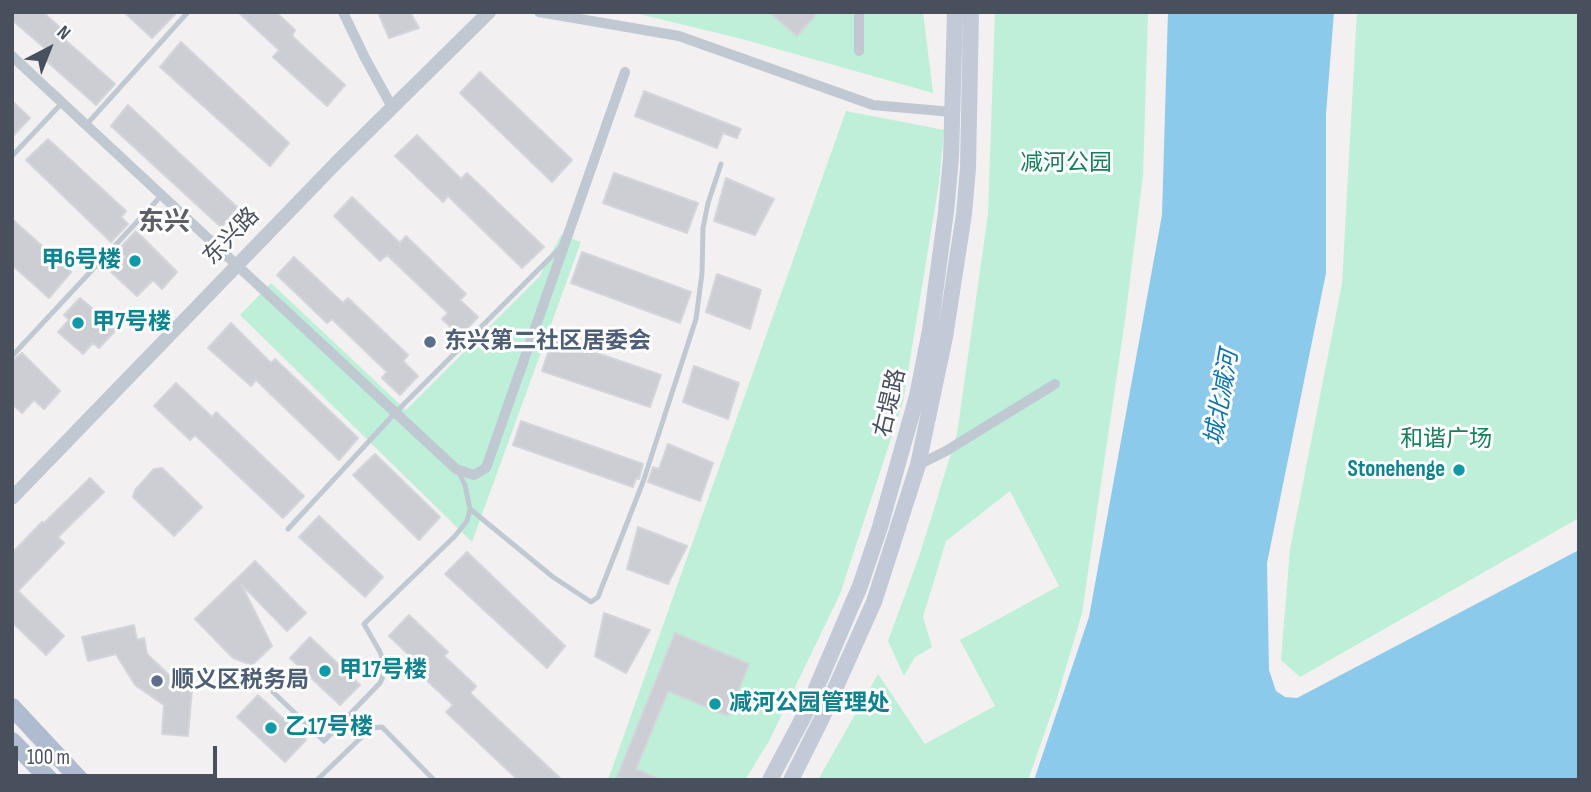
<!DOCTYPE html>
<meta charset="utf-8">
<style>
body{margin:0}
#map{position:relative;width:1591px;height:792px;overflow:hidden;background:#f2f0f0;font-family:"Sofia Sans Condensed",sans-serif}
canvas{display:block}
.frame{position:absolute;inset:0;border:14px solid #48505d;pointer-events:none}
.north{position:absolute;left:14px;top:14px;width:70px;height:70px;-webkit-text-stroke:5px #fff;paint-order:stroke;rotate:42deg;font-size:19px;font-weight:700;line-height:28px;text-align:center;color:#48505d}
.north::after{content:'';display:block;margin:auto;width:24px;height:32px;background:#48505d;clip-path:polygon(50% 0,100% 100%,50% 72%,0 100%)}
.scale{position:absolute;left:14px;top:746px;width:203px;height:32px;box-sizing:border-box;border:4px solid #48505d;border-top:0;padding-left:9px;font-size:21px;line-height:24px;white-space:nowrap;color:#48505d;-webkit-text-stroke:5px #fff;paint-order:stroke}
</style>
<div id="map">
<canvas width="1591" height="792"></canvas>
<div class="frame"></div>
<div class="north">N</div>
<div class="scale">100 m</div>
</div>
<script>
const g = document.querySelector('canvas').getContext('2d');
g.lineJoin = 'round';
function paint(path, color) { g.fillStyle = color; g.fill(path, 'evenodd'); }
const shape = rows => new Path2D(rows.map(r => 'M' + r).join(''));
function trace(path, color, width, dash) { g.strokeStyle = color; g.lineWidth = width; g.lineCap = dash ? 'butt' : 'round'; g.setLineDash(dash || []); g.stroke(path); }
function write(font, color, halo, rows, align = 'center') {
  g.font = font + ' "Sofia Sans Condensed","Noto Sans SC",sans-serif'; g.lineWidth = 6; g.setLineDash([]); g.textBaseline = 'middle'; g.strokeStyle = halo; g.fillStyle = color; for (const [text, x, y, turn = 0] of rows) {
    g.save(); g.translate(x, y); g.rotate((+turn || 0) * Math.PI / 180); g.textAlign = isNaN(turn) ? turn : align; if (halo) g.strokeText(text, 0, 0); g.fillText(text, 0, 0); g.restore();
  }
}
paint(shape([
 [631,12,923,12,933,93,742,39],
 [995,12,1148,12,1143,175,1125,320,1082,613,1057,698,1028,780,818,780,878,674,925,744,995,706,960,640,1059,586,1010,491,946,541,923,617,932,647,915,657,904,676,888,641,920,554,957,434,988,214],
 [1357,12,1579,12,1579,518,1300,677,1281,660,1290,549,1342,284],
 [846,111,944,130,939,183,903,402,840,594,769,741,745,780,608,780],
 [561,235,581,242,472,542,240,315,271,283,406,410,539,277]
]), '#beefd8');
paint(shape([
 [1168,12,1334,12,1326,114,1326,273,1267,563,1269,670,1276,691,1285,697,1297,698,1579,550,1579,780,1034,780,1089,617,1162,215]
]), '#8ccaec');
const building = shape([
 [12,12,43,12,65,32,62,37,115,84,96,105,42,57,47,50,12,20,12,12],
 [124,12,177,12,152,38,124,12],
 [238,12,276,12,295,30,292,36,345,85,327,106,273,57,279,50,238,12],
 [378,12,410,12,419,28,389,38,378,12],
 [769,12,818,12,797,36,769,12],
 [181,42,289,143,270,166,160,67,181,42],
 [480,72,572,160,552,182,460,93,480,72],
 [644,91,741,129,737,138,723,133,717,148,635,116,644,91],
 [12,101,30,118,12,137,12,101],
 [128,105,238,208,221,227,111,126,128,105],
 [417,135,461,179,467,173,544,247,522,268,448,196,443,202,395,156,417,135],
 [48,139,126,211,121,217,128,224,111,242,26,160,48,139],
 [614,173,698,203,687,233,603,203,614,173],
 [726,178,774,199,755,235,714,221,726,178],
 [352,197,400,243,406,236,466,294,460,300,478,317,460,336,442,319,448,313,387,255,380,261,334,216,352,197],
 [12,219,71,272,49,298,12,265,12,219],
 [136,231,177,272,162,289,153,280,137,296,111,272,125,257,117,251,136,231],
 [582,252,691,292,680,323,571,283,582,252],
 [294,257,343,303,348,298,408,355,403,361,418,376,400,395,382,378,387,372,332,319,327,323,277,275,294,257],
 [717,274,761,290,750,329,706,312,717,274],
 [80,298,117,329,99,348,93,343,83,354,58,332,69,320,64,315,80,298],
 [231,323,271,363,275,359,358,438,339,460,256,380,251,386,208,348,231,323],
 [553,338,661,375,650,407,542,371,553,338],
 [22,353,60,391,44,409,34,400,22,413,12,404,12,361,22,353],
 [694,366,739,383,728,419,683,402,694,366],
 [176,383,212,417,216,412,304,496,283,518,195,435,190,440,154,406,176,383],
 [521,421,643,464,639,479,636,478,633,487,513,445,521,421],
 [668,444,713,463,700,501,648,482,653,467,659,469,668,444],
 [375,454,440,517,419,540,353,475,375,454],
 [162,468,202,507,174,536,133,497,135,490,154,469,162,468],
 [90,478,104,492,58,537,64,543,18,591,64,636,46,655,12,622,12,553,42,522,44,523,90,478],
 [319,516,383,577,365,597,299,537,319,516],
 [638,527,687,546,668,584,627,569,638,527],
 [467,552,565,646,547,668,445,574,467,552],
 [255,561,306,613,287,631,241,584,272,646,252,665,233,658,195,619,255,561],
 [604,613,650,630,626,673,595,656,604,613],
 [409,615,448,652,444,656,476,686,470,693,562,780,518,780,446,712,453,705,423,677,427,672,389,636,409,615],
 [134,625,137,640,144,638,147,654,169,675,183,676,182,689,192,689,188,736,162,734,164,705,135,685,116,654,88,661,82,637,134,625],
 [675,633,749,664,728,716,668,691,636,769,661,780,623,780,617,777,675,633],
 [310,637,360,685,340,705,290,658,310,637],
 [258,695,306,740,285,762,237,717,258,695]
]);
paint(building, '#ccced4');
trace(building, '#d4d5db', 2);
trace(shape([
 [87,124,188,12],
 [12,156,62,103],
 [12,356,162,195],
 [470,509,553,577,591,602,598,597,643,482,696,319,702,273,703,228,708,203,721,164],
 [288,529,396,412,561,247],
 [273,692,324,741,380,683,386,669,380,652,364,624,455,536,467,521,470,509,465,485,458,471],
 [317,780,371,728,382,727,434,780]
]), '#c0c8d1', 5);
trace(shape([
 [343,12,365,58,392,107],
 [539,12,679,36,873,105,952,112],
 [859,12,859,51],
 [12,56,456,469,474,475,486,468,625,72],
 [918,465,946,451,1055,384]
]), '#c0c8d1', 10);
trace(shape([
 [12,498,338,161,489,12]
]), '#c0c8d1', 14);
trace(shape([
 [770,780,806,712,860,586,880,527,917,396,930,330,946,212,951,158,955,12],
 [791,780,821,720,874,602,918,465,945,337,964,214,968,168,971,12]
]), '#c2cad8', 16);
trace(shape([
 [12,707,80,780],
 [12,741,50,780]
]), '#afbbce', 18);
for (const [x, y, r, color] of [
 [135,261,7,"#0f9aa8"],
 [78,323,7,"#0f9aa8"],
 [430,342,7,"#5c6f8a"],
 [1459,470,7,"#0f9aa8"],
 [325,671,7,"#0f9aa8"],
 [157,681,7,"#5c6f8a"],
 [715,704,7,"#0f9aa8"],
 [271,728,7,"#0f9aa8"]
]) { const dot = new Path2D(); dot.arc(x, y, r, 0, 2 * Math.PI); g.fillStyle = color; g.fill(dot); trace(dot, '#fff', 2.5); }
write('23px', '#177f5a', '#fff', [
 ["减河公园",1066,164],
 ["和谐广场",1446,440]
]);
write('23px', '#48505d', '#fff', [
 ["东兴路",232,237,-46],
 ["右堤路",891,403,-77]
]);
write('bold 23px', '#0d838f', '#fff', [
 ["甲6号楼",121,261,"right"],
 ["甲7号楼",92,323],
 ["Stonehenge",1445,470,"right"],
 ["甲17号楼",339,671],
 ["减河公园管理处",729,704],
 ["乙17号楼",285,728]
], 'left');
write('bold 23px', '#4e5e75', '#fff', [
 ["东兴第二社区居委会",444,342],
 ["顺义区税务局",171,681]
], 'left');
write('italic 24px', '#0d74ab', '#fff', [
 ["城北减河",1223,398,-80]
]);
write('bold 26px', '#5c5f65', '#fff', [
 ["东兴",164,223]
]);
</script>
